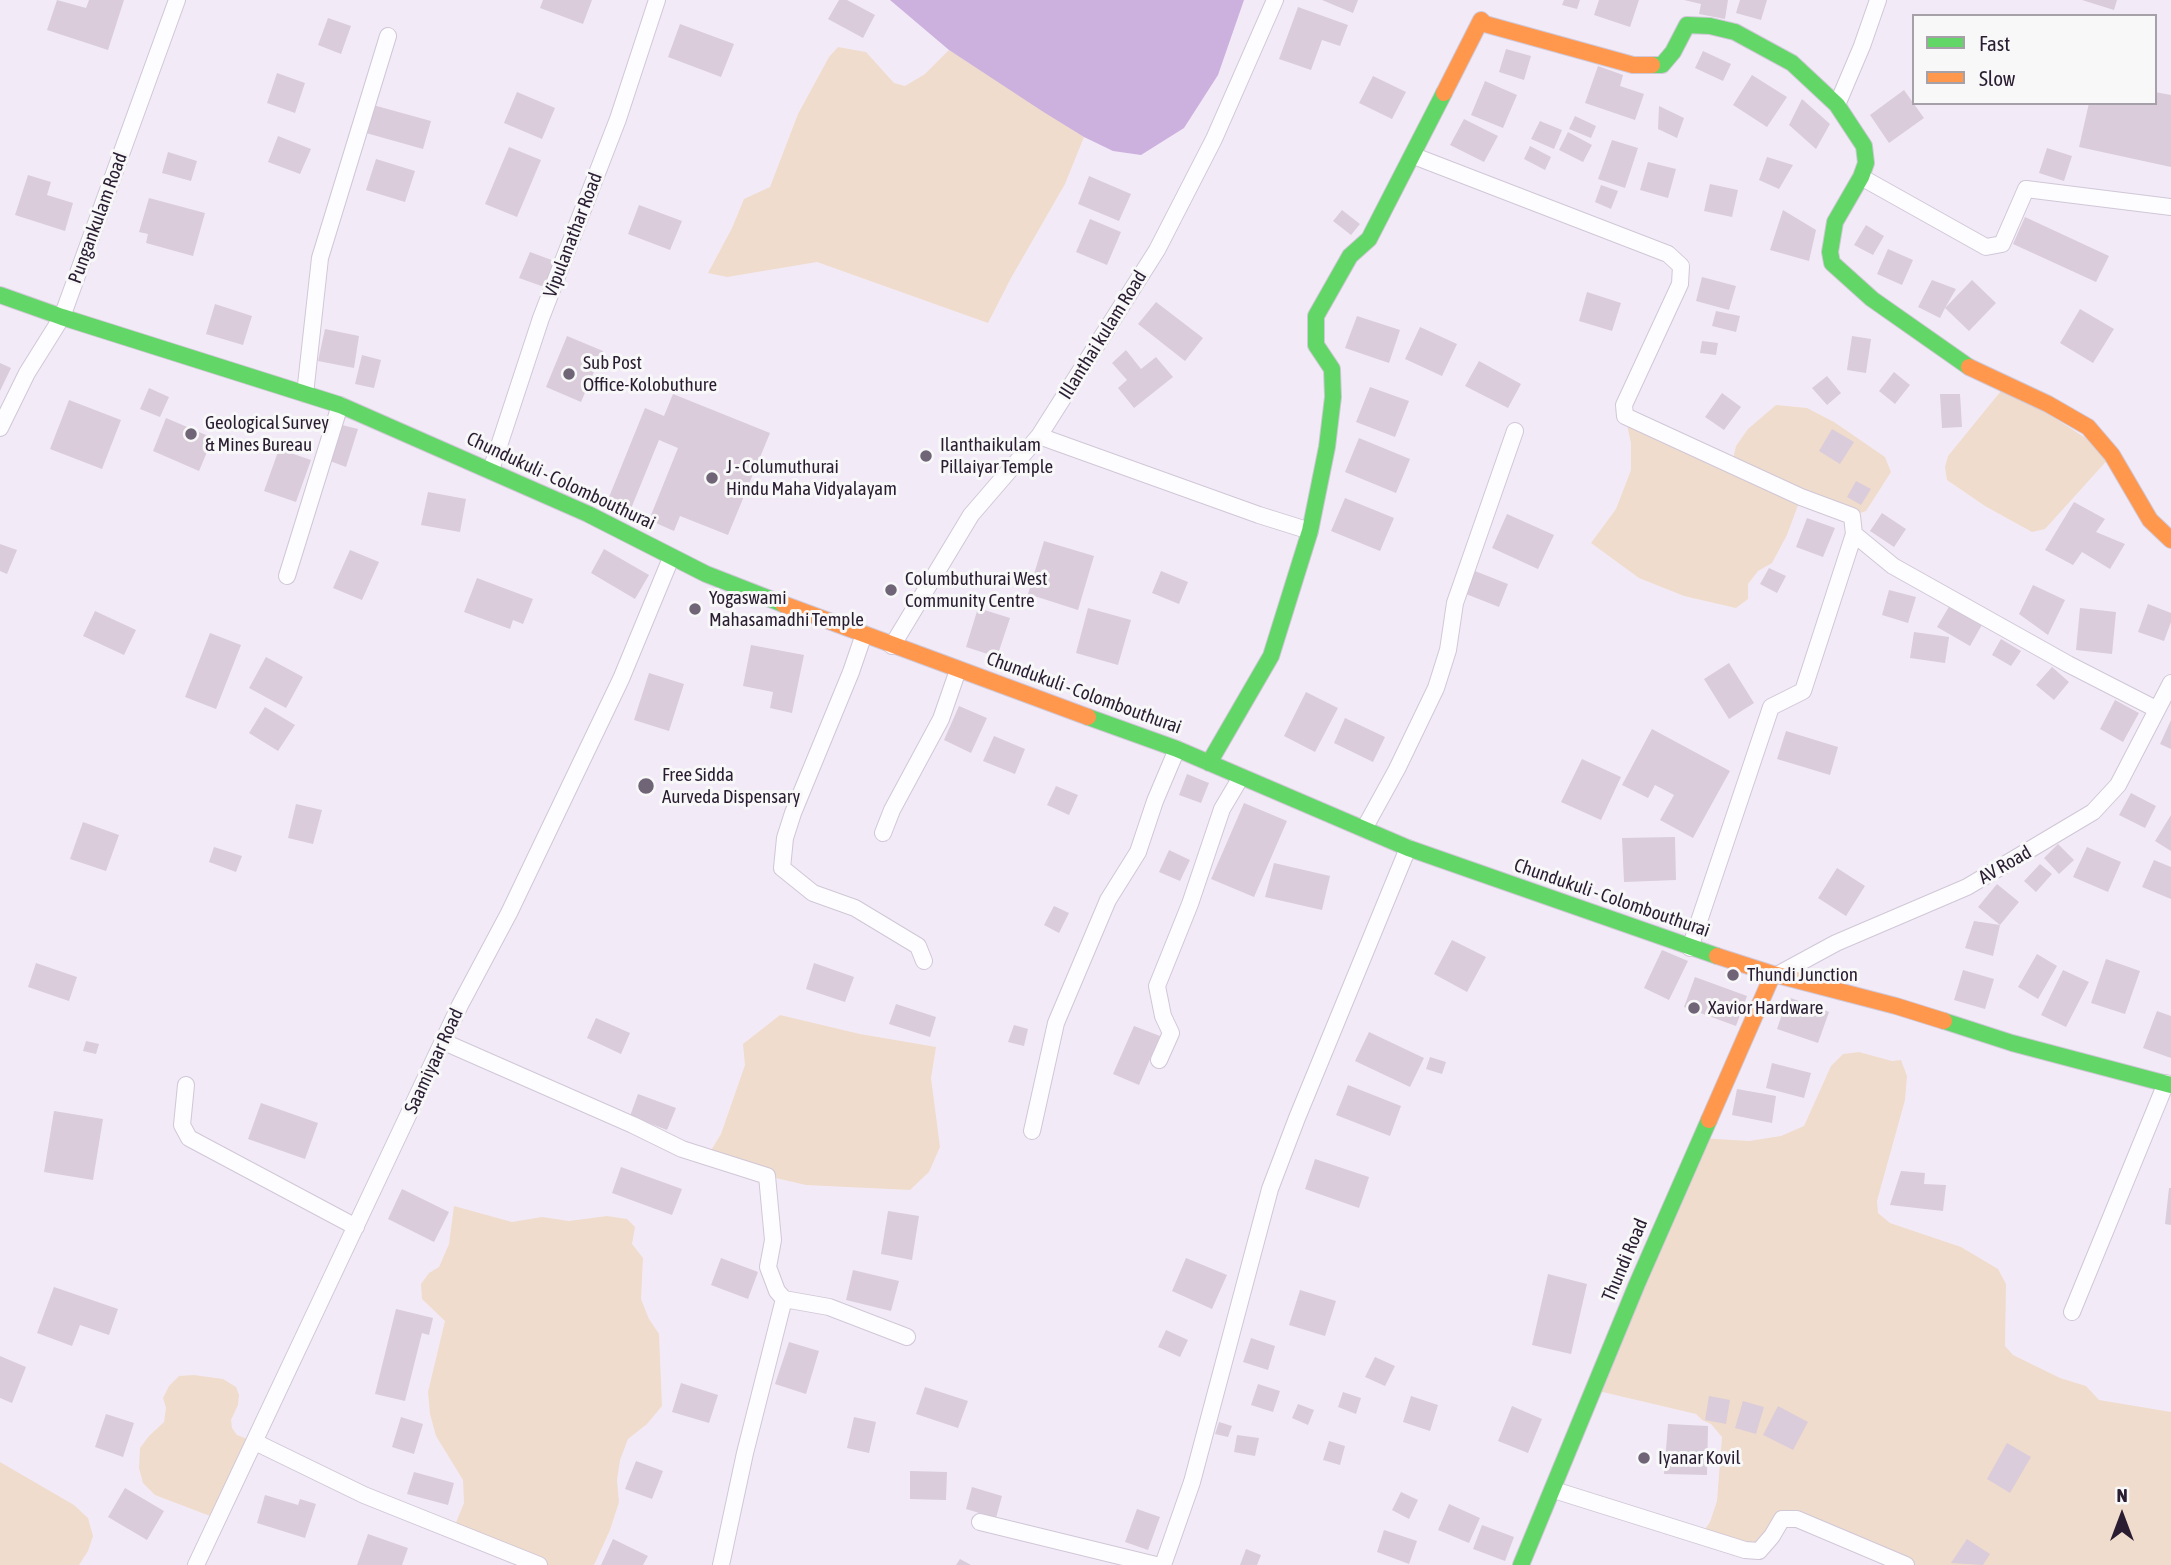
<!DOCTYPE html>
<style>
body{margin:0}
#map{position:relative;width:2171px;height:1565px;overflow:hidden;background:#f2ebf7;font-family:"Asap Condensed",sans-serif}
canvas{display:block}
.legend{position:absolute;left:1912px;top:14px;width:245px;height:91px;box-sizing:border-box;background:#f8f8f8;border:2px solid #a6a0a9;margin:0;padding:9px 12px;list-style:none;font-size:21px;color:#2a1d32}
.legend li{display:flex;align-items:center;gap:14px;height:35px}
.legend b{width:35px;border:2px solid #a6a0a9}
.north{position:absolute;left:2087px;top:1481px;width:70px;height:70px;-webkit-text-stroke:5px #f8f8f8;paint-order:stroke;rotate:0deg;font-size:19px;font-weight:700;line-height:28px;text-align:center;color:#2a1d32}
.north::after{content:'';display:block;margin:auto;width:24px;height:32px;background:#2a1d32;clip-path:polygon(50% 0,100% 100%,50% 72%,0 100%)}
</style>
<div id="map">
<canvas width="2171" height="1565"></canvas>
<ul class="legend">
<li><b style="height:9px;background:#63d668"></b>Fast</li>
<li><b style="height:9px;background:#ff974d"></b>Slow</li>
</ul>
<div class="north">N</div>
</div>
<script>
const g = document.querySelector('canvas').getContext('2d');
g.lineJoin = 'round';
function paint(path, color) { g.fillStyle = color; g.fill(path, 'evenodd'); }
const shape = rows => new Path2D(rows.map(r => 'M' + r).join(''));
function trace(path, color, width, dash) { g.strokeStyle = color; g.lineWidth = width; g.lineCap = dash ? 'butt' : 'round'; g.setLineDash(dash || []); g.stroke(path); }
function write(font, color, halo, rows, align = 'center') {
  g.font = font + ' "Asap Condensed",sans-serif'; g.lineWidth = 6; g.setLineDash([]); g.textBaseline = 'middle'; g.strokeStyle = halo; g.fillStyle = color; for (const [text, x, y, turn = 0] of rows) {
    g.save(); g.translate(x, y); g.rotate((+turn || 0) * Math.PI / 180); g.textAlign = isNaN(turn) ? turn : align; if (halo) g.strokeText(text, 0, 0); g.fillText(text, 0, 0); g.restore();
  }
}
paint(shape([
 [838,47,866,52,894,83,905,86,925,74,949,50,1084,137,1065,184,1011,278,988,323,817,262,727,277,708,273,732,228,744,199,770,187,798,114,829,57],
 [2005,386,2112,455,2045,529,2032,532,1985,506,1947,480,1945,467,1948,456],
 [1776,405,1807,408,1834,422,1885,457,1891,472,1866,511,1852,516,1801,497,1787,535,1772,563,1758,571,1748,584,1748,599,1736,608,1684,596,1639,578,1591,543,1616,509,1631,470,1631,443,1625,416,1732,464,1736,446,1748,429],
 [780,1015,860,1034,936,1047,931,1078,940,1147,929,1172,910,1190,806,1185,767,1176,707,1157,721,1134,745,1065,743,1044],
 [1859,1052,1892,1061,1901,1060,1907,1076,1905,1100,1877,1201,1878,1213,1890,1223,1961,1247,1998,1269,2006,1284,2005,1346,2013,1355,2060,1378,2086,1386,2099,1400,2171,1412,2171,1565,1906,1565,1782,1519,1759,1551,1701,1535,1710,1522,1717,1501,1722,1437,1711,1424,1702,1420,1696,1414,1594,1390,1701,1138,1749,1141,1781,1136,1804,1126,1831,1066,1843,1054],
 [454,1206,512,1222,542,1217,569,1221,607,1216,627,1219,635,1227,632,1244,643,1258,641,1299,649,1319,659,1334,662,1406,647,1424,628,1439,620,1460,617,1480,619,1502,610,1530,594,1565,539,1565,453,1530,464,1503,463,1480,436,1436,430,1414,428,1392,445,1321,422,1299,421,1284,429,1273,439,1267,449,1244],
 [194,1375,223,1379,236,1387,239,1395,238,1405,231,1420,232,1428,237,1435,255,1442,218,1519,155,1495,143,1483,139,1468,140,1448,149,1436,164,1422,166,1408,163,1398,169,1386,179,1376],
 [0,1462,74,1505,88,1518,93,1536,88,1551,79,1565,0,1565]
]), '#f0dccc');
paint(shape([
 [890,0,1244,0,1218,75,1184,128,1141,155,1113,151,1084,137,1042,111,949,50]
]), '#ccb0de');
paint(shape([
 [57,0,86,8,89,0,124,0,108,50,47,30],
 [543,0,592,0,583,24,540,8],
 [839,0,847,0,875,15,863,38,828,19],
 [1322,0,1358,0,1353,13],
 [1564,0,1580,0,1577,9,1562,5],
 [1599,0,1639,0,1630,27,1594,15],
 [1684,0,1728,0,1725,19,1699,14,1701,4],
 [1740,0,1767,0,1761,20,1736,13],
 [2082,0,2117,0,2114,10],
 [1298,7,1348,25,1340,46,1322,40,1311,70,1279,59],
 [328,18,351,26,341,54,318,45],
 [680,24,734,44,721,77,668,57],
 [1506,49,1531,56,1524,80,1499,72],
 [1703,51,1731,64,1723,81,1695,68],
 [1598,66,1623,75,1620,86,1644,94,1635,120,1585,103],
 [277,73,305,83,295,113,267,103],
 [1752,75,1787,97,1767,127,1733,105],
 [1373,76,1406,92,1392,119,1359,103],
 [1485,81,1517,95,1503,128,1471,115],
 [1904,90,1924,118,1889,143,1870,115],
 [517,92,555,108,542,139,504,123],
 [2155,92,2171,95,2171,167,2079,147,2089,103,2155,103],
 [1802,99,1830,124,1816,149,1789,125],
 [373,105,431,121,423,149,366,133],
 [1659,106,1684,118,1677,138,1658,129],
 [1575,116,1596,126,1591,138,1569,129],
 [1464,119,1498,136,1484,162,1450,145],
 [1540,121,1562,130,1554,149,1531,139],
 [1568,132,1592,145,1583,162,1559,150],
 [278,136,311,149,300,174,268,162],
 [1612,140,1638,148,1625,188,1598,179],
 [1530,146,1551,157,1545,170,1524,159],
 [509,147,541,160,517,217,485,204],
 [2047,148,2072,156,2064,181,2039,173],
 [168,152,197,161,191,181,162,173],
 [1767,157,1793,165,1779,189,1759,180],
 [376,159,415,171,405,202,366,190],
 [1648,162,1676,169,1668,198,1640,190],
 [28,175,51,182,47,195,73,203,65,231,15,215],
 [1089,176,1131,194,1119,221,1078,204],
 [1710,184,1738,190,1732,217,1704,211],
 [1601,185,1618,191,1611,209,1595,202],
 [149,198,205,213,193,256,146,243,148,234,139,232],
 [639,205,682,221,670,250,628,234],
 [1342,210,1360,224,1351,235,1333,221],
 [1783,210,1816,230,1809,261,1770,250],
 [2025,217,2109,256,2096,282,2013,244],
 [1090,219,1121,232,1107,265,1076,252],
 [1866,225,1884,236,1873,255,1854,245],
 [1888,249,1913,260,1902,285,1877,274],
 [530,252,557,262,547,288,519,278],
 [1702,277,1736,286,1729,310,1696,301],
 [1932,280,1956,289,1945,308,1972,280,1996,303,1969,331,1945,308,1940,318,1918,307],
 [1587,292,1621,303,1612,331,1579,321],
 [1156,302,1203,338,1185,361,1138,324],
 [215,304,252,316,243,345,206,334],
 [2080,309,2114,329,2093,363,2060,343],
 [1716,311,1740,316,1736,332,1712,326],
 [1357,316,1400,330,1389,363,1345,348],
 [1420,327,1457,344,1442,376,1405,359],
 [325,329,359,336,354,368,318,361],
 [567,336,603,351,581,402,546,387],
 [1852,336,1871,339,1866,373,1847,370],
 [1702,341,1718,343,1716,355,1700,353],
 [1126,350,1141,369,1156,357,1173,377,1134,408,1118,388,1127,380,1112,363],
 [362,355,381,360,374,388,355,384],
 [1479,361,1521,384,1508,408,1465,386],
 [0,363,11,368,0,391],
 [1894,372,1910,385,1895,404,1879,391],
 [1827,376,1841,393,1827,405,1812,388],
 [1370,387,1409,401,1395,437,1356,422],
 [149,388,169,397,160,417,140,409],
 [1722,393,1741,407,1724,430,1705,417],
 [673,394,770,433,728,535,680,516,674,531,649,520,678,448,659,440,630,511,607,502,645,408,664,416],
 [1940,394,1960,394,1962,427,1942,428],
 [69,400,121,420,102,469,50,449],
 [166,418,213,438,199,471,153,451],
 [342,425,358,429,346,467,330,461],
 [1832,429,1854,442,1840,464,1819,451],
 [1359,438,1410,459,1396,493,1345,472],
 [279,449,311,460,296,502,264,491],
 [1856,481,1871,489,1861,505,1847,497],
 [428,492,466,499,460,532,421,525],
 [1345,498,1394,518,1380,551,1331,531],
 [2074,502,2105,519,2096,532,2125,544,2110,569,2082,552,2073,565,2045,550],
 [1882,513,1906,529,1894,547,1870,531],
 [1507,514,1554,535,1538,569,1492,548],
 [1807,518,1835,528,1823,557,1796,547],
 [1044,541,1094,556,1078,610,1028,594],
 [0,544,17,550,7,574,0,571],
 [604,549,649,575,635,599,591,573],
 [350,550,379,562,362,600,333,588],
 [1769,568,1786,576,1777,593,1760,584],
 [1161,571,1188,582,1179,604,1152,593],
 [1475,571,1508,584,1499,607,1466,594],
 [477,578,533,599,523,624,513,620,510,629,464,612],
 [2033,585,2065,600,2048,635,2019,614],
 [1889,590,1916,597,1908,623,1882,615],
 [2148,604,2171,613,2171,622,2164,641,2138,632],
 [1950,605,1983,623,1970,646,1937,627],
 [978,608,1010,618,997,657,966,647],
 [1088,608,1131,620,1118,665,1076,653],
 [2080,608,2116,612,2112,654,2076,650],
 [95,611,136,630,124,655,83,636],
 [1914,632,1949,637,1945,663,1910,658],
 [210,633,241,645,216,709,185,697],
 [2001,639,2021,651,2011,666,1992,655],
 [751,645,804,655,792,713,770,708,773,692,743,686],
 [266,657,303,677,286,708,249,688],
 [1729,663,1754,703,1729,719,1704,679],
 [2052,667,2069,682,2054,700,2036,685],
 [649,673,684,684,669,731,634,720],
 [1306,692,1338,708,1315,752,1284,736],
 [2115,700,2139,713,2123,742,2100,729],
 [959,706,987,718,971,753,944,740],
 [265,707,295,725,278,751,249,733],
 [1345,718,1385,737,1373,762,1334,743],
 [2171,720,2171,749,2160,744],
 [1652,729,1730,771,1693,838,1660,820,1674,795,1655,785,1648,798,1622,785],
 [1786,731,1838,747,1830,775,1777,759],
 [994,736,1025,749,1015,774,983,761],
 [1582,759,1621,777,1601,820,1561,802],
 [1187,774,1209,783,1201,803,1179,795],
 [1056,786,1078,795,1069,815,1047,805],
 [2131,793,2156,806,2145,828,2119,815],
 [1244,803,1287,821,1254,897,1211,879],
 [296,804,322,810,313,844,288,838],
 [2171,815,2171,851,2155,841],
 [83,822,119,835,106,871,70,859],
 [1675,837,1676,880,1624,882,1622,838],
 [2058,844,2074,860,2059,874,2044,858],
 [214,847,242,856,236,872,209,862],
 [2087,847,2121,862,2108,892,2073,877],
 [1169,850,1190,860,1180,881,1159,872],
 [2154,860,2171,867,2171,899,2142,887],
 [1274,863,1330,876,1322,910,1265,897],
 [2040,864,2052,874,2036,892,2024,881],
 [1837,868,1865,886,1846,916,1818,898],
 [1997,884,2019,902,2000,925,1993,956,1965,948,1974,921,2000,925,1978,907],
 [1054,906,1069,913,1059,933,1044,925],
 [1452,940,1486,957,1467,992,1434,974],
 [1662,950,1688,961,1669,1000,1644,988],
 [2037,954,2057,966,2038,999,2018,987],
 [2106,959,2140,971,2125,1014,2091,1003],
 [36,963,77,977,69,1001,28,987],
 [814,963,854,977,845,1002,806,989],
 [1963,970,1994,979,1985,1009,1954,1000],
 [2063,970,2089,982,2066,1027,2041,1015],
 [1695,977,1747,996,1736,1026,1684,1007],
 [1788,997,1829,1012,1818,1043,1777,1029],
 [896,1004,936,1017,930,1037,889,1024],
 [2157,1011,2171,1016,2171,1058,2143,1048],
 [596,1018,630,1033,621,1054,587,1038],
 [1014,1025,1028,1029,1024,1046,1008,1042],
 [1134,1026,1160,1036,1139,1085,1113,1074],
 [1369,1032,1424,1058,1410,1087,1355,1061],
 [86,1041,99,1044,96,1054,83,1051],
 [1430,1057,1446,1062,1442,1074,1426,1069],
 [1772,1063,1811,1073,1804,1098,1766,1088],
 [1348,1085,1401,1106,1390,1136,1336,1115],
 [1737,1089,1776,1096,1772,1123,1732,1115],
 [638,1094,676,1108,667,1130,630,1116],
 [261,1103,318,1123,305,1159,248,1139],
 [54,1111,103,1119,93,1180,44,1172],
 [1315,1159,1369,1177,1359,1208,1305,1189],
 [621,1167,682,1189,672,1215,612,1193],
 [1901,1171,1925,1173,1924,1184,1946,1185,1943,1211,1890,1205],
 [2169,1188,2171,1188,2171,1225,2165,1224],
 [402,1189,449,1212,434,1242,388,1219],
 [888,1211,919,1216,912,1260,881,1254],
 [721,1258,758,1272,748,1299,711,1285],
 [1186,1258,1227,1275,1212,1309,1172,1291],
 [853,1270,899,1281,891,1311,846,1300],
 [1548,1274,1587,1284,1571,1354,1532,1345],
 [54,1287,118,1309,109,1335,80,1325,72,1346,37,1333],
 [1300,1290,1336,1301,1325,1336,1289,1325],
 [396,1309,433,1318,429,1335,422,1333,405,1401,375,1394],
 [1166,1330,1188,1340,1180,1357,1158,1347],
 [1251,1338,1275,1346,1268,1370,1243,1362],
 [789,1342,819,1351,806,1394,775,1384],
 [0,1356,26,1367,12,1403,0,1398],
 [1375,1357,1395,1366,1385,1386,1365,1377],
 [681,1383,718,1395,709,1423,672,1412],
 [1258,1384,1280,1391,1273,1412,1251,1405],
 [925,1387,968,1401,958,1428,916,1414],
 [1343,1392,1361,1398,1356,1414,1338,1407],
 [1411,1396,1438,1405,1430,1431,1403,1422],
 [1709,1396,1730,1400,1726,1424,1705,1420],
 [1743,1401,1764,1407,1756,1434,1735,1428],
 [1298,1404,1314,1410,1308,1425,1292,1418],
 [1512,1406,1542,1419,1528,1453,1498,1441],
 [1778,1406,1808,1422,1793,1450,1763,1435],
 [106,1414,134,1423,123,1457,95,1447],
 [401,1417,423,1424,414,1454,392,1447],
 [854,1417,876,1422,869,1453,847,1448],
 [1219,1422,1232,1426,1228,1437,1215,1434],
 [1668,1424,1708,1426,1707,1475,1664,1474],
 [1237,1435,1259,1438,1255,1456,1234,1452],
 [1329,1441,1345,1446,1340,1465,1323,1460],
 [2007,1443,2031,1457,2010,1493,1987,1479],
 [636,1461,663,1471,652,1499,625,1489],
 [910,1471,947,1472,946,1500,910,1499],
 [414,1472,454,1483,448,1505,407,1494],
 [972,1487,1002,1496,996,1518,966,1509],
 [125,1488,164,1511,147,1540,108,1517],
 [1401,1492,1418,1500,1409,1519,1392,1510],
 [265,1495,298,1505,300,1499,316,1504,305,1538,257,1523],
 [1449,1504,1480,1518,1469,1543,1438,1530],
 [1137,1509,1160,1517,1148,1550,1125,1542],
 [1482,1525,1514,1537,1505,1561,1473,1549],
 [1384,1530,1417,1541,1409,1564,1377,1552],
 [368,1534,408,1548,402,1565,357,1565],
 [613,1539,648,1556,643,1565,601,1565],
 [1967,1539,1990,1554,1983,1565,1951,1563],
 [1246,1549,1261,1555,1257,1565,1240,1565],
 [960,1559,971,1565,956,1565]
]), '#daccda');
const street = shape([
 [1837,105,1862,46,1878,0],
 [1414,156,1668,254,1681,266,1680,284,1624,405,1625,416,1801,497,1852,516,1854,534,1893,566,2068,664,2156,709],
 [1861,177,1986,247,2002,244,2026,189,2171,207],
 [305,394,320,258,388,36],
 [0,428,27,373,62,317,177,0],
 [1039,436,1259,515,1310,531],
 [491,470,541,318,618,119,657,0],
 [287,576,340,405],
 [864,634,851,672,793,813,785,838,782,868,813,893,855,908,918,946,924,961],
 [892,646,971,515,1039,436,1157,250,1214,139,1275,0],
 [1364,829,1397,769,1436,688,1448,650,1455,603,1515,431],
 [883,833,892,810,941,719,958,670],
 [1690,948,1771,707,1803,691,1854,534],
 [1777,975,1836,943,1967,887,2093,812,2118,785,2171,683],
 [444,1042,633,1125,682,1149,767,1176,773,1240,768,1267,777,1291,784,1299,829,1307,907,1337],
 [1159,1060,1171,1033,1163,1016,1157,986,1190,904,1222,809,1241,777],
 [186,1085,182,1125,189,1138,356,1227],
 [1032,1131,1056,1023,1108,900,1138,852,1155,801,1177,749],
 [2072,1312,2166,1083],
 [255,1442,364,1495,539,1565],
 [1554,1490,1745,1550,1759,1551,1772,1536,1782,1519,1797,1519,1906,1565],
 [980,1522,1156,1565],
 [196,1565,460,1005,509,913,621,679,671,558],
 [721,1565,745,1453,784,1299],
 [1163,1565,1192,1482,1270,1189,1297,1118,1408,848]
]);
const fast = shape([
 [1652,65,1662,65,1673,52,1687,25,1710,26,1735,32,1792,63,1837,105,1864,146,1866,163,1861,177,1835,222,1830,252,1832,263,1872,299,1969,367],
 [0,295,62,317,340,405,588,514,706,574,783,604],
 [1088,717,1177,749,1408,848,1717,956],
 [1209,763,1271,656,1310,531,1327,447,1333,397,1332,369,1316,345,1316,316,1350,256,1369,239,1444,93],
 [1944,1021,2012,1043,2171,1085],
 [1521,1565,1637,1284,1709,1120]
]);
const slow = shape([
 [1444,93,1481,20,1485,24,1633,65,1652,65],
 [1969,367,2048,404,2088,427,2112,455,2150,520,2171,540],
 [783,604,1088,717],
 [1717,956,1773,974,1896,1006,1944,1021],
 [1709,1120,1773,974]
]);
trace(street, '#d0c7d7', 18);
trace(fast, '#d0c7d7', 18);
trace(slow, '#d0c7d7', 18);
trace(street, '#fdfcfe', 16);
trace(fast, '#63d668', 16);
trace(slow, '#ff974d', 16);
for (const [x, y, r, color] of [
 [569,374,7,"#706577"],
 [191,434,7,"#706577"],
 [926,456,7,"#706577"],
 [712,478,7,"#706577"],
 [891,590,7,"#706577"],
 [695,609,7,"#706577"],
 [646,786,9,"#706577"],
 [1733,975,7,"#706577"],
 [1694,1008,7,"#706577"],
 [1644,1458,7,"#706577"]
]) { const dot = new Path2D(); dot.arc(x, y, r, 0, 2 * Math.PI); g.fillStyle = color; g.fill(dot); trace(dot, '#f8f8f8', 2.5); }
write('19px', '#2a1d32', '#f8f8f8', [
 ["Pungankulam Road",98,218,-70],
 ["Vipulanathar Road",573,235,-69],
 ["Illanthai kulam Road",1103,335,-58],
 ["Chundukuli - Colombouthurai",561,481,25],
 ["Chundukuli - Colombouthurai",1084,693,20],
 ["AV Road",2005,865,-30],
 ["Chundukuli - Colombouthurai",1612,898,19],
 ["Saamiyaar Road",434,1061,-65],
 ["Thundi Road",1625,1260,-67]
]);
write('19px', '#2a1d32', '#f8f8f8', [
 ["Sub Post",583,363],
 ["Office-Kolobuthure",583,385],
 ["Geological Survey",205,423],
 ["& Mines Bureau",205,445],
 ["Ilanthaikulam",940,445],
 ["Pillaiyar Temple",940,467],
 ["J - Columuthurai",726,467],
 ["Hindu Maha Vidyalayam",726,489],
 ["Columbuthurai West",905,579],
 ["Community Centre",905,601],
 ["Yogaswami",709,598],
 ["Mahasamadhi Temple",709,620],
 ["Free Sidda",662,775],
 ["Aurveda Dispensary",662,797],
 ["Thundi Junction",1747,975],
 ["Xavior Hardware",1708,1008],
 ["Iyanar Kovil",1658,1458]
], 'left');
</script>
